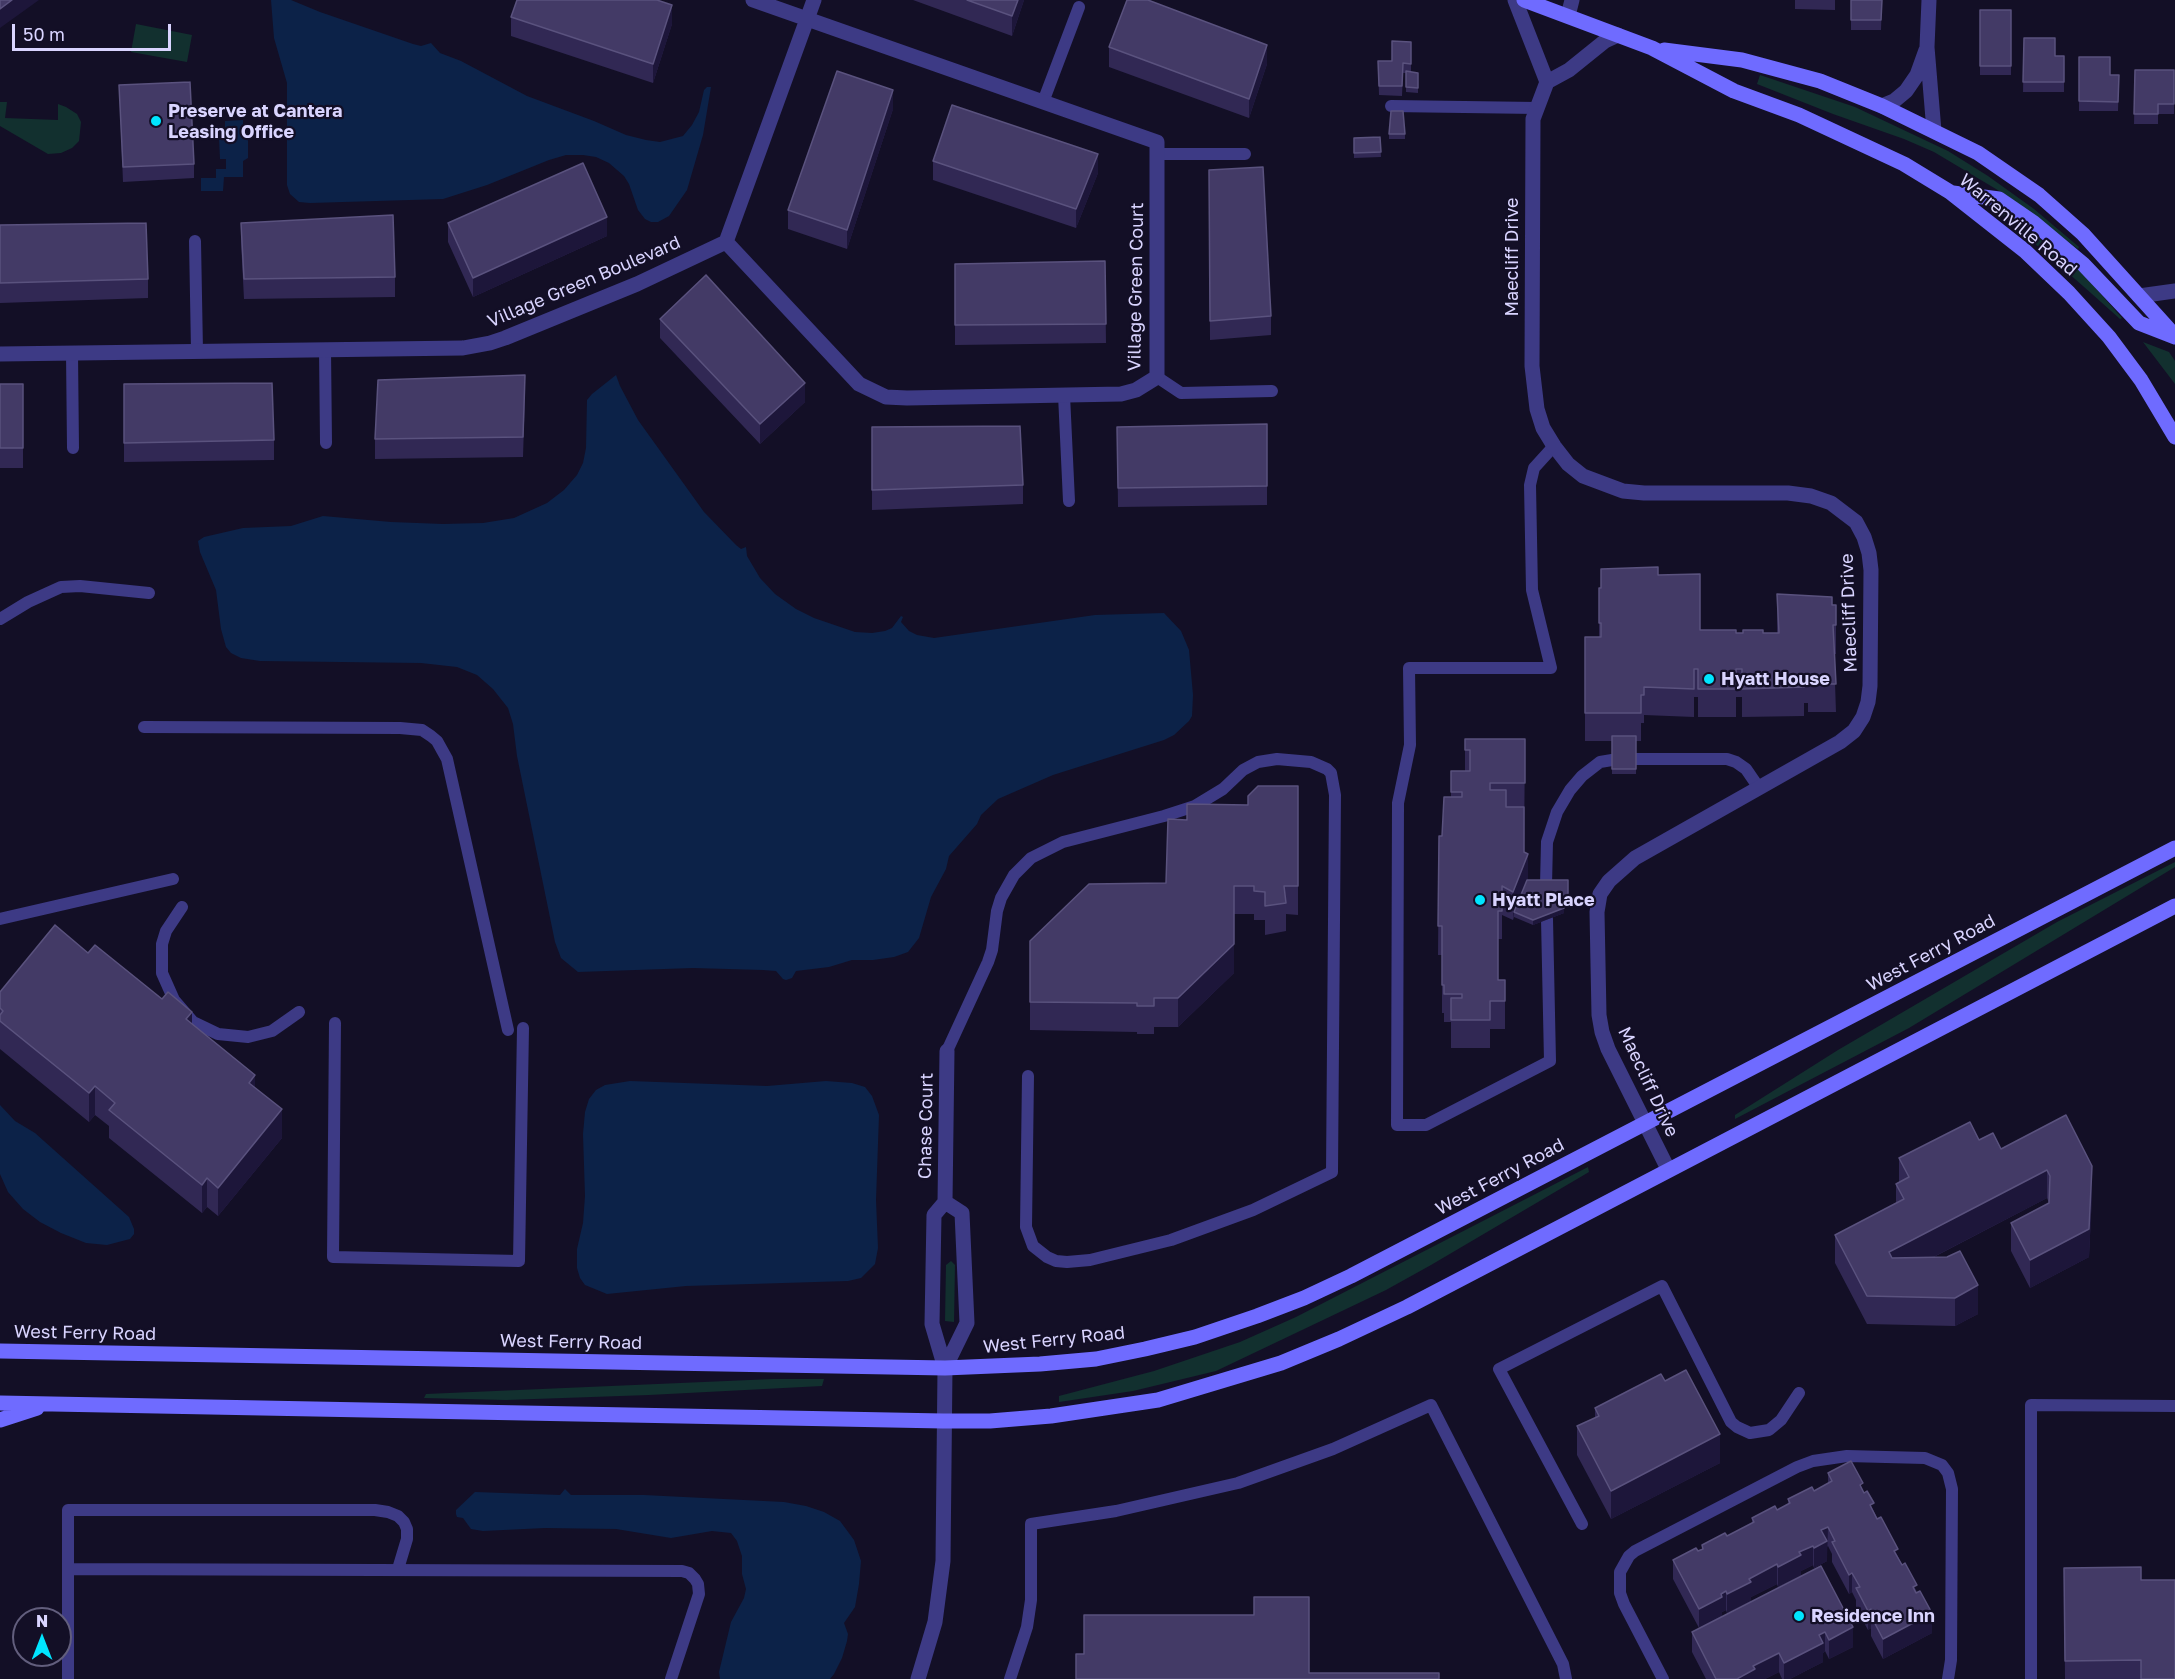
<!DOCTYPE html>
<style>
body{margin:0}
#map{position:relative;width:2175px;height:1679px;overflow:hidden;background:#130f26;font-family:"Golos Text",sans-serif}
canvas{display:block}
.north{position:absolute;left:12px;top:1607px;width:60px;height:60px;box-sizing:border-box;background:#130f26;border:2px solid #625e7d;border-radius:50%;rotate:0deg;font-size:16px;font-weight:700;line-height:24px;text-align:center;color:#d9d4ff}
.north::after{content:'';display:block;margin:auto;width:21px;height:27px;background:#00e5ff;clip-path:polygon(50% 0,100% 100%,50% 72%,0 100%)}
.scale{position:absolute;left:12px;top:24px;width:159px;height:27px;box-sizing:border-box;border:3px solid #d9d4ff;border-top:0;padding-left:8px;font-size:18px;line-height:21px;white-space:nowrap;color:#d9d4ff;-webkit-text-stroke:4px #130f26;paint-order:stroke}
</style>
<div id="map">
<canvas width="2175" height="1679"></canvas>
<div class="north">N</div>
<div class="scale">50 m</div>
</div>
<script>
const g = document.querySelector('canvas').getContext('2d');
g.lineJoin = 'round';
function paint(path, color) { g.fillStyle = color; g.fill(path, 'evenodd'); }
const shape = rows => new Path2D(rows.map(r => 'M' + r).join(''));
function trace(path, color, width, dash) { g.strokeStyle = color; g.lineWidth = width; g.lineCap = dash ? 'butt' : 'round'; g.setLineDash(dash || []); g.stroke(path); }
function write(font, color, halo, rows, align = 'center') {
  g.font = font + ' "Golos Text",sans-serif'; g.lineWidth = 4.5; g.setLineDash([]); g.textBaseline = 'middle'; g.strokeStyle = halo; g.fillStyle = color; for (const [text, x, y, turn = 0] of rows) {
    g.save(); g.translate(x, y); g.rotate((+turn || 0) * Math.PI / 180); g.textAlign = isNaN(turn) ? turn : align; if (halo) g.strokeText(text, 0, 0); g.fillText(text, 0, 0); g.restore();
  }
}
paint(shape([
 [136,24,192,35,187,62,131,52],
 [1760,75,1855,107,1948,151,1988,176,2034,209,2079,247,2078,249,2006,195,1934,152,1904,139,1833,114,1757,84],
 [0,102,7,102,5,118,58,120,58,104,66,107,77,114,81,122,79,141,72,148,61,153,48,154,0,126],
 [2001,210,2077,267,2122,318,2120,319,2092,294,1999,212],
 [2143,342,2169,352,2175,361,2175,384],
 [2175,862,2175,867,1909,1028,1735,1119,1735,1115,1838,1050,2057,922],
 [1588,1167,1589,1172,1431,1265,1386,1290,1216,1371,1133,1391,1059,1402,1059,1396,1154,1371,1240,1342,1296,1317],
 [951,1261,955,1265,954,1322,945,1321,946,1265],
 [773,1379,824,1379,822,1386,649,1395,506,1400,424,1398,426,1394]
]), '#12302f');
paint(shape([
 [271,0,291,0,320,12,413,44,421,46,431,43,440,53,461,61,527,96,594,121,626,135,646,140,660,142,683,136,692,125,699,112,704,90,707,87,711,87,703,135,687,190,669,216,658,222,651,222,645,219,638,210,629,184,624,176,609,163,596,157,583,155,566,155,549,160,487,185,443,199,310,203,299,202,290,194,287,185,287,83,274,38],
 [243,120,243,137,248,140,248,158,243,161,243,177,224,177,223,191,201,191,201,178,216,178,216,169,226,169,226,159,220,159,219,138,225,138,225,121],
 [616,375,620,386,638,420,704,512,736,545,741,549,746,547,747,556,760,578,775,594,796,609,814,618,855,632,872,633,885,631,892,628,901,616,903,617,901,622,909,631,917,635,934,638,1095,615,1164,613,1181,631,1189,650,1193,695,1192,716,1189,721,1174,735,1164,740,1053,775,998,799,981,815,977,824,949,856,946,869,931,897,919,938,908,952,894,957,873,960,852,960,829,967,796,971,792,978,786,980,783,979,776,971,763,970,693,968,578,972,561,958,555,942,517,756,513,724,508,708,493,689,477,675,457,667,421,663,260,661,241,658,231,653,226,647,221,629,216,590,200,552,198,541,204,537,243,528,291,526,323,516,391,522,443,524,483,523,514,518,547,503,564,490,577,475,583,463,586,448,587,400,592,394],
 [630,1081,767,1086,826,1081,852,1083,865,1087,872,1096,879,1115,876,1200,878,1248,875,1264,861,1278,848,1281,686,1286,607,1294,585,1285,580,1278,577,1268,577,1249,583,1223,585,1196,583,1134,585,1112,589,1099,596,1090,605,1085],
 [0,1105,15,1121,35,1133,129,1217,134,1229,134,1234,130,1239,107,1245,86,1243,61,1233,40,1222,23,1209,8,1192,0,1174],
 [565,1489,571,1495,644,1495,784,1502,806,1506,824,1512,840,1521,854,1540,861,1561,859,1584,855,1607,844,1623,848,1634,847,1641,842,1658,834,1674,830,1679,720,1679,719,1672,731,1622,744,1598,746,1589,742,1574,742,1556,737,1541,731,1533,712,1531,671,1538,616,1529,545,1528,483,1531,471,1529,463,1518,457,1517,456,1514,456,1510,475,1492,560,1495]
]), '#0c2248');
trace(shape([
 [1043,102,1079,7],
 [1391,106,1537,108],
 [1157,154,1245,154],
 [195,241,197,351],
 [325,349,326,443],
 [72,353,73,448],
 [1157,377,1181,393,1272,391],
 [1064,395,1069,501],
 [0,619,28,602,61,587,80,586,149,593],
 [144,727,400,728,422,730,431,736,437,741,447,759,508,1030],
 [1636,759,1727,759,1736,762,1746,769,1759,788],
 [1546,885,1547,842,1557,812,1570,790,1582,776,1600,762,1612,760],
 [182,907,166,931,162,944,162,973,174,1000,193,1022,218,1034,248,1037,272,1031,299,1012],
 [0,919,173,879],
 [1547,919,1550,1061,1426,1125,1397,1125,1398,803,1410,745,1409,668,1551,668,1532,590,1530,485,1534,468,1554,446],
 [335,1023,333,1257,519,1261,523,1028],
 [947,1051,988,962,992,950,997,911,1001,898,1014,875,1031,858,1063,842,1164,816,1195,806,1223,789,1243,770,1258,762,1277,759,1311,762,1327,769,1331,773,1335,795,1332,1172,1253,1210,1171,1240,1090,1260,1067,1262,1056,1261,1047,1257,1033,1246,1026,1227,1028,1076],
 [1582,1524,1499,1369,1662,1286,1731,1422,1737,1427,1750,1433,1769,1430,1781,1420,1799,1393],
 [68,1569,682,1571,689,1573,695,1579,698,1584,699,1594,671,1679],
 [68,1679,68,1510,375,1510,388,1512,398,1516,404,1522,407,1529,407,1539,398,1569],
 [1010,1679,1027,1627,1031,1600,1031,1524,1116,1511,1238,1483,1333,1449,1431,1405,1563,1664,1566,1679],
 [1663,1679,1624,1604,1620,1593,1620,1572,1629,1556,1635,1551,1797,1467,1813,1461,1847,1456,1925,1458,1942,1465,1948,1473,1952,1489,1951,1660,1948,1679],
 [2031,1679,2031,1405,2175,1406]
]), '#3d3a85', 12);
trace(shape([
 [1515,0,1547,82],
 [1929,0,1927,47,1934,131],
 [1568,16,1572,0],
 [1618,35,1605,41,1569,70,1547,82,1533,119,1532,366,1537,409,1543,428,1554,446,1568,464,1583,476,1623,491,1644,493,1788,493,1811,496,1831,503,1856,522,1864,537,1869,553,1871,570,1870,686,1868,702,1863,717,1854,731,1840,742,1635,858,1609,881,1600,894,1597,912,1599,1015,1602,1032,1608,1049,1668,1169],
 [1882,106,1894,101,1906,91,1917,75,1926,50],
 [726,242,859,384,886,397,907,398,1121,394,1136,390,1157,377,1157,142,753,0],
 [2139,296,2175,291],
 [0,354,463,348,490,343,505,338,637,284,726,242,814,0],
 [945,1202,962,1213,967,1323,945,1368],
 [918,1679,935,1622,943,1561,945,1368,932,1324,934,1215,945,1202,947,1051]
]), '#3d3a85', 15);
trace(shape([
 [1524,0,1652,48,1734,91,1799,115,1904,164,1950,192,2025,251,2069,293,2109,337,2141,380,2175,437],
 [1664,50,1742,60,1820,81,1882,106,1978,153,2039,195,2083,234,2175,336],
 [1953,193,1999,199,2034,223,2083,264,2139,323,2175,337],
 [0,1351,945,1368,1040,1364,1096,1359,1145,1349,1195,1337,1257,1316,1304,1298,1351,1276,2175,848],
 [0,1403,943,1421,990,1421,1051,1416,1158,1400,1281,1363,1339,1339,1407,1307,2175,906],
 [0,1420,37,1408]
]), '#6f6bff', 15);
paint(shape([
 [913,0,1024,0,1012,36],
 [1795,0,1835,0,1835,10,1795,9],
 [1851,0,1882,0,1881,30,1851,30],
 [1980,10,2011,10,2011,75,1980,75],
 [511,17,672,24,653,83,511,36],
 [2024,38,2055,56,2064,56,2064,92,2023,92],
 [1411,42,1411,72,1418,73,1418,93,1406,92,1406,73,1403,73,1402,96,1379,95,1378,61,1392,61],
 [1109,47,1267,64,1249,118,1109,67],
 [2079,57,2110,75,2119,75,2118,111,2079,111],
 [2135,70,2174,70,2174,114,2158,114,2158,124,2134,124],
 [119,85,194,164,194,178,123,182],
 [893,109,847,249,788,229,788,210],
 [1389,134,1405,134,1405,139,1389,139],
 [1380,137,1381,157,1354,158,1354,138],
 [933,161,1098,173,1076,228,933,180],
 [1209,170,1271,316,1271,335,1210,340],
 [241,223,395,277,395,297,244,299,241,242],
 [448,223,607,236,473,297,448,242],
 [0,225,148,279,148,298,0,303],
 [1105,261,1106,343,955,345,955,264],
 [660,319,805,402,760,444,660,338],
 [0,384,23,384,23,468,0,468],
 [124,384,274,440,274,460,124,462],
 [525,394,523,457,375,459,375,439],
 [1267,424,1267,505,1118,507,1117,427],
 [872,427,1023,485,1023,504,872,510],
 [1658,575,1700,630,1736,633,1777,633,1777,594,1836,605,1836,654,1834,654,1836,712,1808,712,1808,703,1804,703,1804,716,1742,717,1742,697,1736,697,1736,717,1698,717,1698,697,1694,697,1694,717,1644,715,1644,723,1641,723,1641,741,1636,741,1636,774,1612,774,1612,741,1585,741,1585,637,1599,637,1599,588],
 [1465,739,1525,739,1524,852,1528,880,1568,880,1568,907,1564,907,1564,913,1533,925,1514,917,1513,920,1502,915,1502,939,1498,939,1498,980,1505,980,1505,1029,1490,1029,1490,1048,1451,1048,1451,1022,1444,1022,1444,1013,1442,1013,1442,955,1438,955,1439,836,1442,836,1451,797,1451,771,1465,771],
 [1298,786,1298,915,1286,914,1286,931,1265,935,1265,920,1254,920,1254,914,1234,914,1234,973,1178,1027,1154,1027,1154,1034,1137,1034,1137,1032,1030,1030,1030,941,1166,883,1187,820,1248,805],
 [88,953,192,1024,255,1088,282,1138,218,1216,207,1207,202,1213,109,1138,109,1126,95,1115,89,1122,0,1049,0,992],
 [2066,1115,2092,1194,2089,1257,2030,1288,2011,1251,2011,1223,2049,1203,2047,1198,1932,1258,1978,1314,1955,1326,1867,1324,1835,1263,1835,1235,1896,1203,1896,1184,1899,1182,1899,1158,1979,1140,2001,1149],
 [1665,1381,1720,1463,1611,1519,1577,1455,1577,1426,1595,1418,1595,1408],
 [1828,1473,1863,1491,1917,1592,1932,1633,1883,1659,1871,1636,1871,1628,1868,1630,1856,1608,1856,1600,1852,1592,1849,1594,1832,1562,1832,1554,1828,1546,1827,1547,1827,1561,1814,1568,1813,1565,1801,1571,1801,1575,1778,1587,1777,1584,1751,1597,1751,1601,1727,1613,1726,1610,1722,1612,1722,1616,1699,1628,1673,1579,1673,1560,1698,1551,1702,1549,1702,1545,1727,1536,1752,1523,1752,1518,1777,1510,1788,1504,1788,1499,1814,1491,1828,1483],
 [1821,1566,1853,1647,1829,1659,1825,1651,1823,1653,1823,1662,1790,1679,1782,1679,1779,1672,1765,1679,1706,1679,1692,1652,1692,1632],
 [2064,1568,2141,1580,2175,1679,2065,1679]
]), '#312854');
paint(shape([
 [12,0,39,0,0,28,0,9],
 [1018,0,1024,0,1012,36,1012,16],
 [672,5,672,24,653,83,653,64],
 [1267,45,1267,64,1249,118,1249,99],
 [893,90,893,109,847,249,847,230],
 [1098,154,1098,173,1076,228,1076,209],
 [607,217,607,236,473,297,473,278],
 [805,383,805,402,760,444,760,424],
 [1528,854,1528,882,1514,912,1513,920,1513,892],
 [1234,886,1234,973,1178,1027,1178,998],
 [1564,908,1564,913,1533,925,1533,920],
 [192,1012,192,1040,186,1019],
 [255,1075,255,1103,249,1083],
 [95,1086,95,1115,89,1122,89,1093],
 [282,1109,282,1138,218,1216,218,1188],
 [2092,1166,2092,1194,2089,1257,2030,1288,2030,1260],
 [2047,1170,2047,1198,1889,1280,1889,1252],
 [207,1178,207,1207,202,1213,202,1185],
 [1978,1285,1978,1314,1955,1326,1955,1298],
 [1720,1434,1720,1463,1611,1519,1611,1491],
 [1828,1527,1827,1561,1814,1568,1814,1548,1821,1530],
 [1813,1546,1813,1565,1801,1571,1801,1575,1778,1587,1778,1567,1799,1552],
 [1777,1564,1777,1584,1751,1597,1751,1601,1727,1613,1727,1594,1749,1579],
 [1852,1573,1852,1592,1849,1594,1849,1575],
 [1726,1591,1726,1610,1722,1612,1722,1616,1699,1628,1699,1609],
 [1871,1609,1871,1628,1868,1630,1868,1611],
 [1932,1613,1932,1633,1883,1659,1883,1639],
 [1853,1627,1853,1647,1829,1659,1829,1640],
 [1825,1632,1825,1651,1823,1653,1823,1662,1790,1679,1784,1679,1784,1663,1819,1635],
 [1779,1653,1779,1672,1765,1679,1737,1679,1753,1666]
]), '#1d163a');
const building = shape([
 [0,0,12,0,0,9,0,0],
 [517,0,657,0,672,5,653,64,511,17,517,0],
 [967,0,1018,0,1012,16,967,0],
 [1127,0,1148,0,1267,45,1249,99,1109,47,1127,0],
 [1851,0,1882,0,1881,20,1851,20,1851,0],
 [1980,10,2011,10,2011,66,1980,66,1980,10],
 [2024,38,2055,38,2055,56,2064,56,2064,82,2023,82,2024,38],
 [1392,41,1411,42,1411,64,1403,63,1402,86,1379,86,1378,61,1392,61,1392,41],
 [2079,57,2110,57,2110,75,2119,75,2118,102,2079,101,2079,57],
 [2135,70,2174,70,2174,104,2158,104,2158,114,2134,114,2135,70],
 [837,71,893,90,847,230,788,210,837,71],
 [1406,71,1418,73,1418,88,1406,87,1406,71],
 [190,82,194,164,123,167,119,85,190,82],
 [952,105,1098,154,1076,209,933,161,952,105],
 [1391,111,1403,111,1405,134,1389,134,1391,111],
 [1380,137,1381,152,1354,153,1354,138,1380,137],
 [583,163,607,217,473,278,448,223,583,163],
 [1263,167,1271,316,1210,321,1209,170,1263,167],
 [393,215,395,277,244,279,241,223,393,215],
 [146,223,148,279,0,283,0,225,146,223],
 [1105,261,1106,324,955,325,955,264,1105,261],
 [706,275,805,383,760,424,660,319,706,275],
 [525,375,523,437,375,439,378,380,525,375],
 [272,383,274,440,124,443,124,384,272,383],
 [0,384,23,384,23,448,0,448,0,384],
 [1267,424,1267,486,1118,488,1117,427,1267,424],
 [1020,426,1023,485,872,490,872,427,1020,426],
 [1658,567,1658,575,1700,574,1700,630,1736,630,1736,633,1743,633,1743,630,1763,630,1763,633,1779,633,1777,594,1832,597,1832,605,1836,605,1836,625,1833,625,1836,684,1808,684,1808,675,1804,675,1804,687,1742,689,1742,669,1736,669,1736,689,1698,689,1698,669,1694,669,1694,689,1644,687,1644,695,1641,695,1641,713,1585,713,1585,637,1601,637,1601,623,1599,623,1599,588,1601,588,1601,569,1658,567],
 [1612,736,1636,736,1636,769,1612,769,1612,736],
 [1465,739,1525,739,1525,783,1490,783,1490,790,1506,790,1506,807,1524,807,1524,852,1528,854,1513,892,1502,886,1502,911,1498,911,1498,980,1505,980,1505,1001,1490,1001,1490,1020,1451,1020,1451,998,1462,998,1462,994,1444,994,1444,985,1442,985,1442,926,1438,926,1439,836,1442,836,1444,797,1462,797,1462,792,1451,792,1451,771,1470,771,1470,750,1465,750,1465,739],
 [1258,786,1298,786,1298,886,1284,886,1286,903,1265,906,1265,892,1254,891,1254,886,1234,886,1234,944,1178,998,1154,998,1154,1006,1137,1006,1137,1003,1030,1002,1030,941,1089,884,1166,883,1168,819,1187,820,1187,804,1248,805,1248,796,1258,786],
 [1527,880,1568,880,1568,902,1564,902,1564,908,1533,920,1514,912,1527,880],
 [55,925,88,953,95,945,162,999,168,992,192,1012,186,1019,255,1075,249,1083,282,1109,218,1188,207,1178,202,1185,109,1110,115,1103,95,1086,89,1093,0,1021,0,1015,3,1011,0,1008,0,992,55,925],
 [2066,1115,2092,1166,2089,1229,2030,1260,2011,1223,2049,1203,2050,1176,2047,1170,1889,1252,1892,1258,1947,1257,1960,1251,1978,1285,1955,1298,1867,1296,1835,1235,1904,1199,1896,1184,1909,1177,1899,1158,1970,1122,1979,1140,1993,1133,2001,1149,2066,1115],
 [1686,1370,1720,1434,1611,1491,1577,1426,1599,1416,1595,1408,1661,1374,1665,1381,1686,1370],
 [1851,1461,1863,1483,1860,1485,1864,1493,1867,1491,1874,1503,1870,1505,1877,1519,1881,1517,1898,1549,1894,1551,1902,1565,1905,1563,1917,1585,1913,1587,1916,1593,1920,1591,1932,1613,1883,1639,1871,1616,1874,1615,1871,1609,1868,1611,1856,1588,1860,1587,1852,1573,1849,1575,1832,1542,1835,1541,1828,1527,1821,1530,1827,1541,1814,1548,1813,1546,1799,1552,1801,1555,1778,1567,1777,1564,1749,1579,1751,1582,1727,1594,1726,1591,1721,1594,1722,1597,1699,1609,1673,1560,1696,1548,1698,1551,1703,1549,1702,1545,1725,1533,1727,1536,1754,1522,1752,1518,1775,1506,1777,1510,1790,1503,1788,1499,1812,1487,1814,1491,1832,1481,1828,1473,1851,1461],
 [1821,1566,1853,1627,1829,1640,1825,1632,1819,1635,1823,1643,1784,1663,1779,1653,1753,1666,1755,1669,1737,1679,1716,1679,1692,1632,1821,1566],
 [2141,1567,2141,1580,2175,1580,2175,1679,2141,1679,2141,1660,2065,1661,2064,1568,2141,1567],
 [1254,1597,1309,1597,1309,1673,1439,1673,1439,1679,1076,1679,1076,1654,1084,1654,1084,1615,1254,1615,1254,1597]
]);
paint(building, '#433a66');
trace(building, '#5a527e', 1.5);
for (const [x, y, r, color] of [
 [156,121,6,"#00e5ff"],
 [1709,679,6,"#00e5ff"],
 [1480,900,6,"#00e5ff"],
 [1799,1616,6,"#00e5ff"]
]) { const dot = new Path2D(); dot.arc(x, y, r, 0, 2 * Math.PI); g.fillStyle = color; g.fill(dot); trace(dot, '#130f26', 2); }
write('bold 18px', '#d9d4ff', '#130f26', [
 ["Preserve at Cantera",168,111],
 ["Leasing Office",168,132],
 ["Hyatt House",1721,679],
 ["Hyatt Place",1492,900],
 ["Residence Inn",1811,1616]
], 'left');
write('18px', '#d9d4ff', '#130f26', [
 ["Warrenville Road",2018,225,40],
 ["Maecliff Drive",1512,257,-90],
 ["Village Green Boulevard",584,282,-23],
 ["Village Green Court",1136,287,-89],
 ["Maecliff Drive",1849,613,-92],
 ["West Ferry Road",1931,953,-28],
 ["Maecliff Drive",1648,1082,65],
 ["Chase Court",926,1126,-89],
 ["West Ferry Road",1500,1177,-28],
 ["West Ferry Road",85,1333,1],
 ["West Ferry Road",1054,1340,-6],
 ["West Ferry Road",571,1342,1]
]);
</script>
